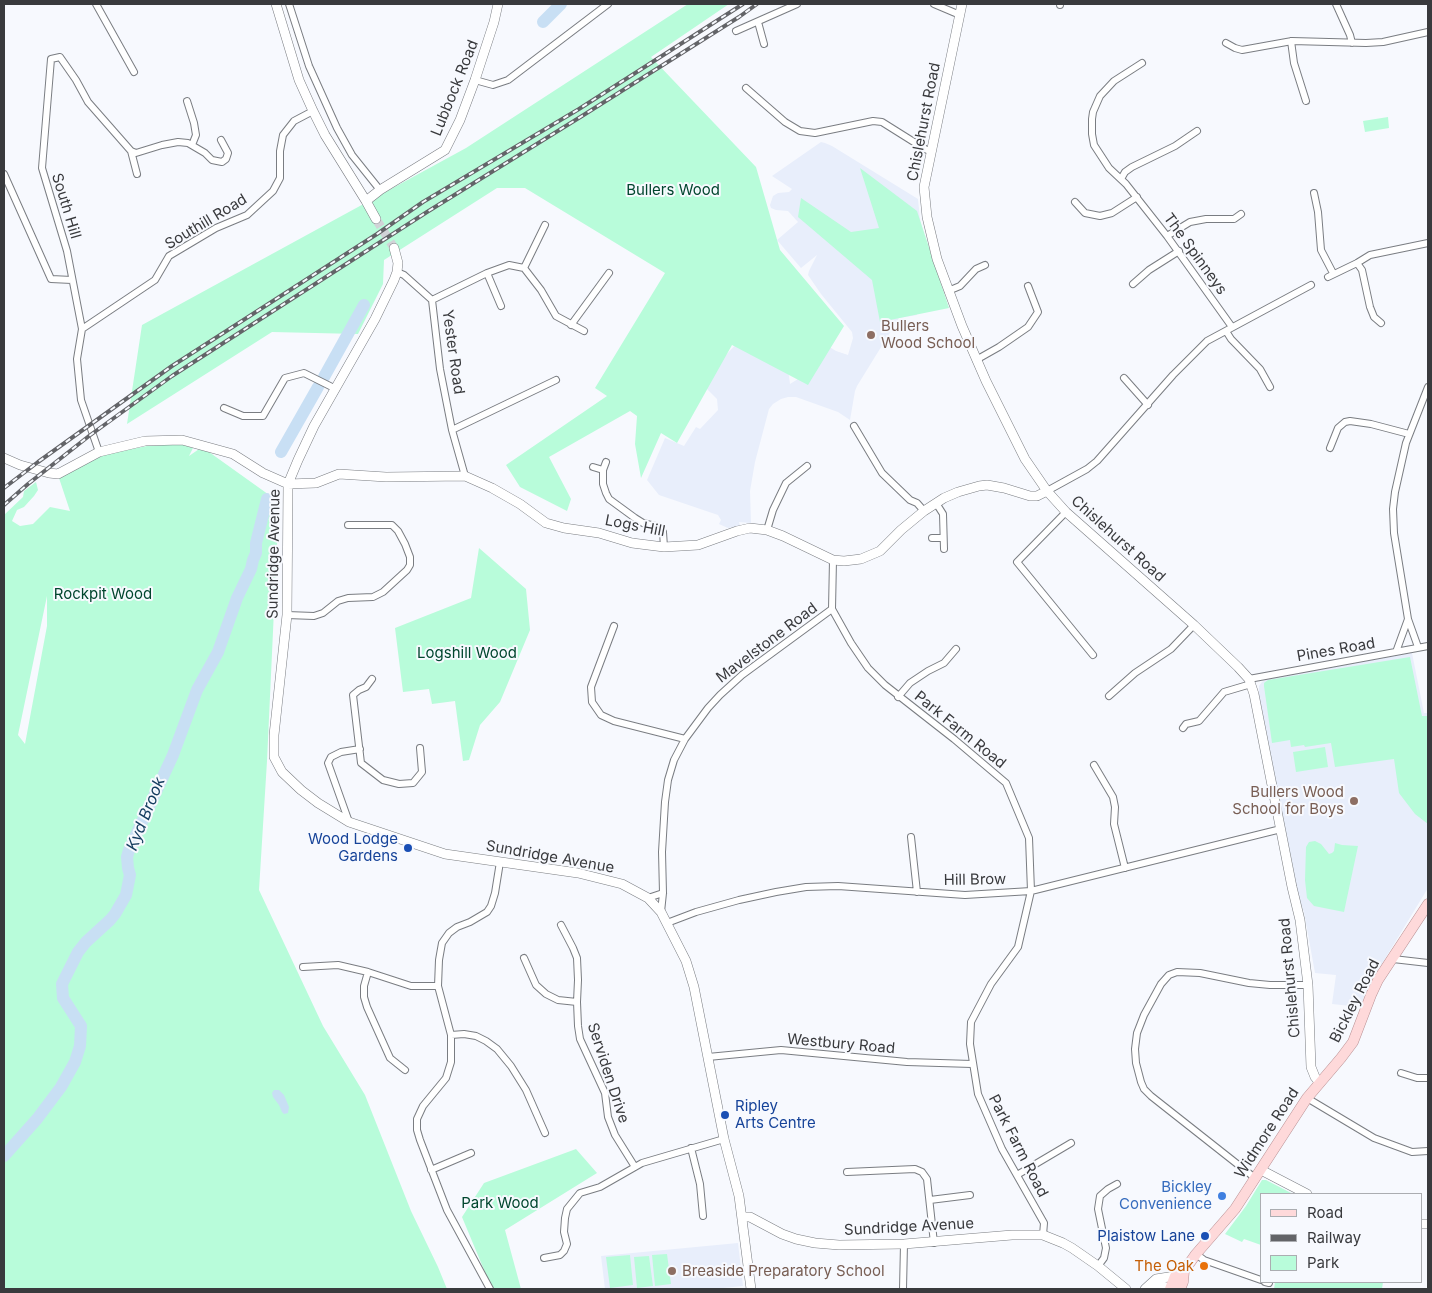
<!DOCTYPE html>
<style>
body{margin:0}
#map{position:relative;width:1432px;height:1293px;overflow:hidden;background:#f7f9fe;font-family:Inter,sans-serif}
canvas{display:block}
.frame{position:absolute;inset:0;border:5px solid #393a3d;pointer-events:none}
.legend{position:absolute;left:1260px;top:1193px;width:162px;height:90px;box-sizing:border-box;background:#f7f9fe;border:1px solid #abadb1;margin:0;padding:6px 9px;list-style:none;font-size:15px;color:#393a3d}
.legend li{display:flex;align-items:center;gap:10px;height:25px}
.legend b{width:25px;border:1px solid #abadb1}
</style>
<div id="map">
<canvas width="1432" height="1293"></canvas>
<div class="frame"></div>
<ul class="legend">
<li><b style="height:6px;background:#fed9da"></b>Road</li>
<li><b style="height:6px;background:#636468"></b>Railway</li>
<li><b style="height:14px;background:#b8fcda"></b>Park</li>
</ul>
</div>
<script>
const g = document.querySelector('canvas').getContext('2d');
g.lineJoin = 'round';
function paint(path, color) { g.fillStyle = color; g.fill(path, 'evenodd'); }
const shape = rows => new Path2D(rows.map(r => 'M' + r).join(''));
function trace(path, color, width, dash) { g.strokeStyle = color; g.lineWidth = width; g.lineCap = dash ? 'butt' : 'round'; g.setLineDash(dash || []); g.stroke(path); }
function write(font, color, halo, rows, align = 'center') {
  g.font = font + ' Inter,sans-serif'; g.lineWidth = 4; g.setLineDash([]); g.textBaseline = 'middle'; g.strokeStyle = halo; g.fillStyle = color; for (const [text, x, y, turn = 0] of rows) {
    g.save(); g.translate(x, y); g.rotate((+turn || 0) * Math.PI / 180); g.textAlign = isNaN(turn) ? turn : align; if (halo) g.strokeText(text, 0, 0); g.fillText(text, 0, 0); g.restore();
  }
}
paint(shape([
 [821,142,825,143,832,146,918,199,920,219,928,253,916,305,917,315,899,318,857,386,855,391,850,420,838,412,796,397,788,397,781,399,773,404,769,409,755,462,750,491,751,523,739,522,740,526,728,528,719,524,721,520,718,515,659,495,647,480,665,438,684,446,696,427,700,429,718,410,717,399,700,382,744,336,787,370,789,376,790,384,798,379,817,339,836,351,848,355,853,338,852,332,821,294,808,275,809,271,817,255,801,268,777,240,798,222,788,211,776,210,771,208,770,205,773,196,778,193,789,192,792,189,772,176],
 [1412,653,1424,713,1428,713,1428,888,1369,985,1360,1007,1332,1004,1336,975,1315,973,1304,912,1299,898,1259,695,1259,686,1262,682,1267,679],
 [738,1243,743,1286,714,1289,605,1289,601,1256]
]), '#e8eefb');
paint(shape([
 [688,4,729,4,651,57,756,167,780,250,844,326,808,385,732,345,677,443,661,433,641,478,635,444,637,416,630,411,549,457,571,499,567,511,520,487,506,465,607,396,595,388,665,273,525,188,497,188,384,260,383,284,358,334,272,332,127,424,142,325,466,148],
 [1388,117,1389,128,1365,132,1363,121],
 [860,168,917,211,949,308,880,322,872,280,798,217,801,198,851,232,879,228],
 [181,444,193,448,189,456,202,447,279,502,267,761,259,890,323,1026,365,1095,411,1211,438,1267,447,1289,4,1289,4,515,23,497,24,491,36,482,38,490,34,496,24,507,17,510,12,521,20,526,33,524,50,507,70,511,59,478,101,455,147,446],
 [47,596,47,626,25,744,18,735],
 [479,548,526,589,530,630,500,702,480,725,469,760,463,761,455,701,432,704,429,689,403,692,395,628,471,598],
 [1410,657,1422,716,1428,716,1428,824,1415,814,1399,793,1394,759,1335,767,1331,743,1305,747,1304,745,1291,747,1290,740,1272,743,1264,686,1264,683,1268,680],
 [1325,747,1328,767,1296,772,1293,752],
 [1315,841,1321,844,1329,854,1332,853,1334,851,1335,843,1342,845,1358,846,1344,912,1314,906,1307,898,1305,880,1306,847,1309,842],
 [576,1149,597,1173,505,1230,521,1289,492,1289,462,1217,484,1183],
 [1262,1180,1266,1180,1293,1194,1261,1194,1261,1245,1244,1239,1242,1242,1225,1234,1246,1206],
 [667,1254,671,1284,655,1286,652,1255],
 [630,1255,633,1285,610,1288,606,1257],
 [649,1256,653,1286,637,1288,634,1257],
 [1275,1282,1383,1282,1382,1289,1274,1289]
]), '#b8fcda');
paint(shape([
 [274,1090,279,1090,284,1095,289,1107,288,1113,284,1114,282,1112,279,1105,273,1097,272,1093]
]), '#c8dff4');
trace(shape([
 [543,22,561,4],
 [324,377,364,305],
 [281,452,318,387],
 [4,1156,37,1119,61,1087,75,1062,80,1046,81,1026,63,998,62,984,78,952,86,942,110,920,115,914,126,895,130,875,128,868,127,857,129,850,173,755,197,690,218,652,237,598,251,569,253,560,256,553,256,543,267,499]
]), '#c8dff4', 12);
trace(shape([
 [376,219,394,248]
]), '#d1d3d7', 9, [9, 4.5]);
const street = shape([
 [96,4,134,72],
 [289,4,309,66,337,128,352,155,380,190],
 [934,4,960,15],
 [1336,4,1350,35,1352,43],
 [1060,5,1060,4],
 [758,22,764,44],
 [736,31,797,4],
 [1291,41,1294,63,1306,101],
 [1226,43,1235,48,1242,50,1292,41,1366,43,1383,42,1428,32],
 [1142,63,1114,81,1100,96,1093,112,1092,119,1092,134,1094,145,1109,168,1126,184,1167,236,1232,327],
 [475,80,493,85,508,80,608,4],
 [746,88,785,122,800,131,815,133,873,121,882,122,925,149,932,152],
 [187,101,194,123,196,135,192,145],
 [131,151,137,174],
 [4,174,51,279,72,280],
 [1121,179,1125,172,1132,167,1175,146,1197,131],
 [1314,193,1318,212,1321,250,1333,273],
 [1075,202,1085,213,1100,216,1112,213,1137,197],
 [1167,236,1190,222,1206,219,1234,219,1241,214],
 [1357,263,1362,270,1370,307,1374,317,1381,323],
 [524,268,545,225],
 [397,272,404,275,432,300,440,369,452,430,465,476],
 [487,273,501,306],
 [1328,277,1357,263,1370,255,1428,243],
 [1133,284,1149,270,1179,251],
 [948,291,960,286,976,269,985,265],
 [432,300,487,273,509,265,524,268,541,290,556,316,584,331],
 [571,325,609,273],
 [82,329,67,251,42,168,51,59,60,57,76,80,88,102,131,151,136,153,162,145,178,142,188,143,205,153,212,160,222,162,226,159,228,153,221,140],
 [1226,331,1231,339,1260,369,1270,387],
 [976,360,999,347,1028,327,1038,312,1028,286],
 [1124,378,1148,405],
 [224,408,243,416,263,416,285,378,304,373,336,389],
 [854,426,882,473,910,500,917,503,924,511],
 [452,430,556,380],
 [1330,448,1338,428,1345,422,1350,421,1371,424,1409,434],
 [99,452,81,400,77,359,82,329,155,280,169,256,216,228,247,215,273,191,280,178,280,151,283,135,294,121,313,111],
 [606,462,603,470,603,484,606,493,609,499,635,518,643,523,659,527,663,532,664,547],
 [593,467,603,470],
 [1047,491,1087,469,1097,461,1173,375,1207,341,1311,285],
 [936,503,943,514,944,549],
 [1066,512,1017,562,1093,655],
 [767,530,773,510,786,483,807,466],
 [932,538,943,538],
 [833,560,832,609,851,643,868,668,885,685,954,739,1006,783,1029,838,1031,891,1018,947,991,984,971,1022,970,1044,978,1094,1002,1149,1044,1223,1043,1235],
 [287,615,314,616,323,613,338,601,348,598,373,597,383,592,407,570,410,565,410,557,405,544,398,531,392,525,348,525],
 [1408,619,1394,533,1393,509,1395,492,1406,443,1428,387],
 [614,626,591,687,592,702,601,715,614,721,685,739],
 [1396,652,1408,619,1418,647],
 [372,679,366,687,359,690,353,695,361,763,383,780,399,784,413,783,422,772,420,748],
 [1249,679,1428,646],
 [1109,696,1135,673,1171,649,1194,625],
 [898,697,910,683,928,671,944,663,956,649],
 [1183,728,1186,724,1199,721,1224,692,1251,684],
 [1094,765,1113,797,1115,807,1114,824,1125,868],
 [349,822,328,763,331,757,341,752,360,749],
 [911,837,917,892],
 [648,898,663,893],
 [661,912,663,893,662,852,665,802,668,780,674,760,685,739,708,708,720,695,742,675,832,609],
 [667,923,696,912,739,900,776,892,806,887,838,886,965,895,1031,891,1281,829],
 [561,925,573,948,577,958,578,980,577,1002,578,1026,580,1039,605,1093,608,1117,615,1135,635,1167],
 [524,958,536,985,546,994,558,1000,577,1002],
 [1393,959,1428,963],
 [303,967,338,965,368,972,411,986,438,986],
 [368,972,364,986,364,997,367,1007,390,1058,405,1070],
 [451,1035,464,1034,476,1036,486,1041,497,1049,511,1066,526,1090,545,1133],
 [708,1057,781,1050,907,1062,972,1064],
 [1401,1073,1417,1078,1428,1078],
 [1307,1098,1374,1138,1412,1152,1428,1151],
 [691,1148,700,1184,703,1216],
 [431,1170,471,1153],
 [847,1172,915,1169,922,1172,927,1179,934,1243],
 [1017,1175,1071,1143],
 [1255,1178,1151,1096,1144,1089,1141,1082,1136,1063,1135,1049,1137,1033,1144,1015,1161,984,1169,975,1177,972,1200,973,1249,983,1270,985,1308,985],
 [930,1200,970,1195],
 [1196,1254,1204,1260,1261,1280],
 [544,1258,560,1255,564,1251,567,1244,564,1232,565,1218,567,1209,580,1193,600,1187,642,1163,724,1139],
 [1098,1266,1104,1258,1106,1248,1098,1209,1100,1196,1108,1189,1117,1184],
 [1265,1282,1269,1283],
 [490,1289,447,1210,420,1140,417,1130,417,1119,423,1106,446,1078,451,1062,451,1035,438,986,439,960,442,943,449,933,457,927,470,922,487,912,491,906,495,893,500,862],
 [903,1289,904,1244]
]);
const secondary = shape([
 [276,4,299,80,313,111,325,135,366,201,376,219],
 [962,4,924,187,927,217,937,259,962,326,986,381,1025,459,1047,491,1066,512,1194,625,1238,667,1249,679,1254,694,1292,887,1300,920,1308,985,1311,1067,1315,1077,1319,1082],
 [366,201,380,190,445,150,460,120,475,80,494,22,498,4],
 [394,248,398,263,397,272,394,280,375,319,314,426,298,460,288,484,287,615,274,735,274,757,282,772,301,790,318,803,349,822,445,854,578,873,622,884,648,898,661,912,686,961,694,987,724,1139,739,1196,751,1289],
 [4,458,20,465,49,473,58,474,99,452,145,441,182,440,233,454,263,473,288,484,316,483,339,474,386,477,465,476,492,488,520,504,546,523,564,528,599,533,632,543,664,547,698,545,737,531,750,528,767,530,783,536,833,560,844,561,861,559,880,551,901,530,924,511,944,498,958,492,979,486,987,485,1004,488,1030,496,1037,496,1047,491],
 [1261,1170,1307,1194],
 [742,1217,750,1217,782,1234,796,1239,815,1243,839,1245,904,1244,1012,1235,1043,1235,1063,1243,1072,1248,1098,1266,1126,1289],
 [1421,1224,1428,1224],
 [1152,1284,1164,1286,1168,1289],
 [1145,1289,1156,1279,1175,1276]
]);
const primary = shape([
 [1170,1289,1175,1276,1184,1271,1196,1254,1235,1209,1307,1098,1341,1058,1353,1042,1371,995,1378,980,1428,904],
 [1180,1289,1183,1282,1184,1271]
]);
trace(street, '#7a7d82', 8);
trace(secondary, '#7a7d82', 10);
trace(primary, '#b89093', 11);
trace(street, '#fff', 6);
trace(secondary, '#fff', 9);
trace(primary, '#fed9da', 10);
const rail = shape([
 [4,488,38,462,172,366,377,234,423,202,579,109,743,4],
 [4,505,28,484,89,436,172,376,427,212,582,116,739,17,757,4]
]);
trace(rail, '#636468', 4);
trace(rail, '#f7f9fe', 2, [5.5]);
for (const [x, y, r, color] of [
 [871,335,5,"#8d6e63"],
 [1354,801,5,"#8d6e63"],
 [408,848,5,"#1a4fb4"],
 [725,1115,5,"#1a4fb4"],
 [1222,1196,5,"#3f7fe0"],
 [1205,1236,5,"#1a4fb4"],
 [1204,1266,5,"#e8710a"],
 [672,1271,5,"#8d6e63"]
]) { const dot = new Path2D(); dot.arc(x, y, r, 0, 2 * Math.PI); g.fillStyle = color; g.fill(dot); trace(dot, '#f7f9fe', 2); }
write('15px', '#393a3d', '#f7f9fe', [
 ["Lubbock Road",455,88,-68],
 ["Chislehurst Road",924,122,-79],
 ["South Hill",66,206,73],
 ["Southill Road",206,222,-31],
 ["The Spinneys",1195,254,54],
 ["Yester Road",453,352,82],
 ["Logs Hill",635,526,11],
 ["Chislehurst Road",1118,539,42],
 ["Sundridge Avenue",274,554,-89],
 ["Mavelstone Road",767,643,-37],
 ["Pines Road",1336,650,-10],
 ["Park Farm Road",960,730,39],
 ["Sundridge Avenue",550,857,10],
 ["Hill Brow",975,880,-1],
 ["Chislehurst Road",1290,978,-95],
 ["Bickley Road",1355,1001,-63],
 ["Westbury Road",841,1044,5],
 ["Serviden Drive",608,1073,72],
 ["Widmore Road",1267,1133,-57],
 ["Park Farm Road",1018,1146,63],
 ["Sundridge Avenue",909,1227,-3]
]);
write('15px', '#01462e', '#f7f9fe', [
 ["Bullers Wood",673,190],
 ["Rockpit Wood",103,594],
 ["Logshill Wood",467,653],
 ["Park Wood",500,1203]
]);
write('15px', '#785e54', '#f7f9fe', [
 ["Bullers",881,326],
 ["Wood School",881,343],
 ["Bullers Wood",1344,792,"right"],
 ["School for Boys",1344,809,"right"],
 ["Breaside Preparatory School",682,1271]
], 'left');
write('15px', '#164399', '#f7f9fe', [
 ["Wood Lodge",398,839],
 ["Gardens",398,856],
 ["Ripley",735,1106,"left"],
 ["Arts Centre",735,1123,"left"],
 ["Plaistow Lane",1195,1236]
], 'right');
write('15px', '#366cbe', '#f7f9fe', [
 ["Bickley",1212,1187],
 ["Convenience",1212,1204]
], 'right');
write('15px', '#c56008', '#f7f9fe', [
 ["The Oak",1194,1266]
], 'right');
write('italic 16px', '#143d5f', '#f7f9fe', [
 ["Kyd Brook",146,814,-68]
]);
</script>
